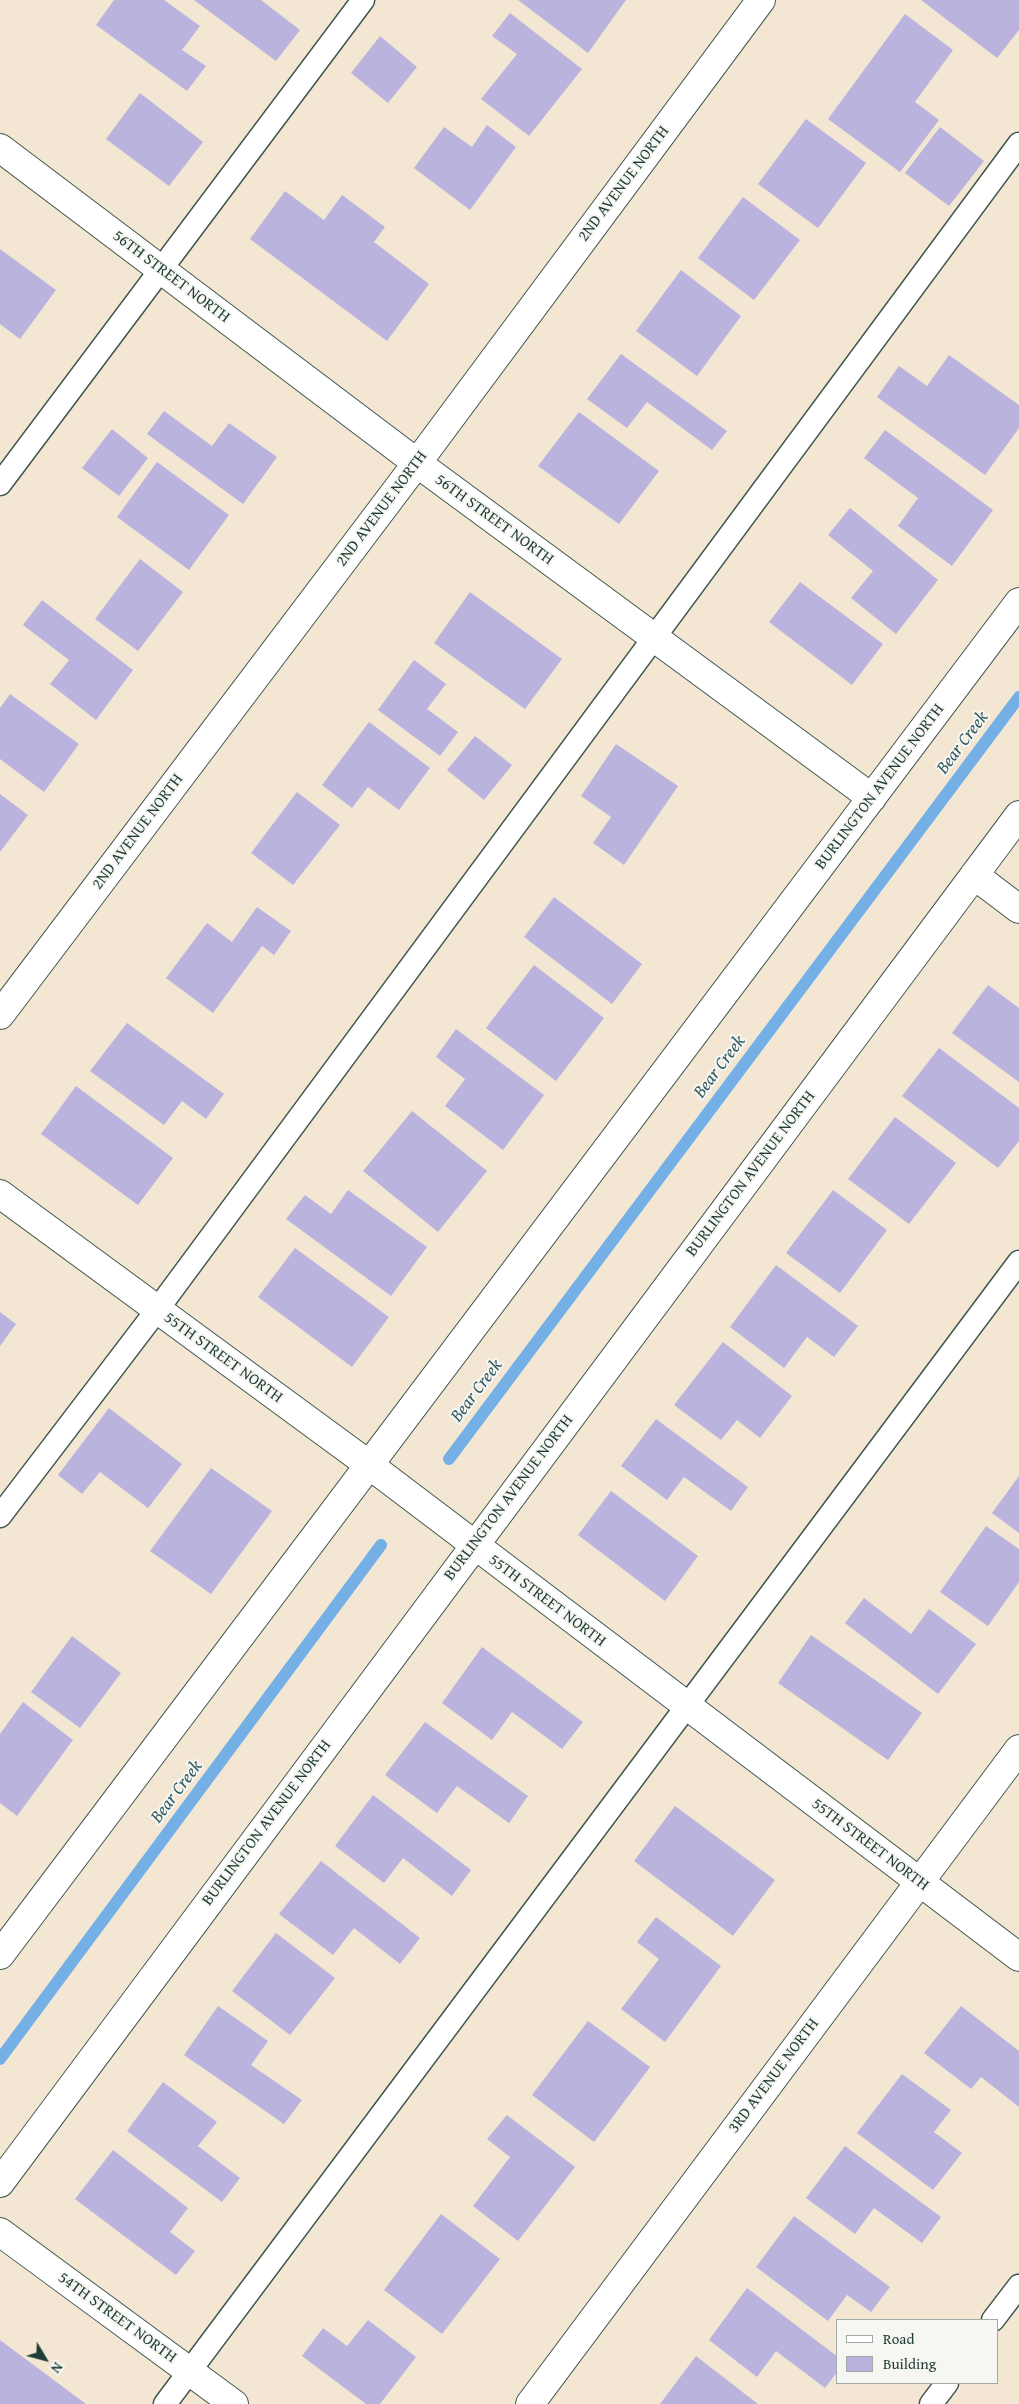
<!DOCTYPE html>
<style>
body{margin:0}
#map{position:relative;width:1019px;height:2404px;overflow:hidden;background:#f3e7d4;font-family:"Gentium Book Plus",serif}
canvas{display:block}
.legend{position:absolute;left:836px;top:2319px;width:162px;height:65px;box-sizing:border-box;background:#f6f6f2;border:1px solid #a0aca6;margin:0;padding:6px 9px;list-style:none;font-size:15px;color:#1f3d34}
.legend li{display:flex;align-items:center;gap:10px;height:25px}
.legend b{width:25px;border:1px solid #a0aca6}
.north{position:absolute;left:20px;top:2334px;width:50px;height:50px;-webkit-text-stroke:4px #f6f6f2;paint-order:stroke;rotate:127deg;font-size:14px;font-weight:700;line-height:20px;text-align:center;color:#1f3d34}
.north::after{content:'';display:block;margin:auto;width:18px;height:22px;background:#1f3d34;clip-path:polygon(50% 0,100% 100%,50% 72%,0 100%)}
</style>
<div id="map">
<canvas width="1019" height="2404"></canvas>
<ul class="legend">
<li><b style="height:6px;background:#fff"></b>Road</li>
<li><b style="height:14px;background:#bab3dd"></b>Building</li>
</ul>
<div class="north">N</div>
</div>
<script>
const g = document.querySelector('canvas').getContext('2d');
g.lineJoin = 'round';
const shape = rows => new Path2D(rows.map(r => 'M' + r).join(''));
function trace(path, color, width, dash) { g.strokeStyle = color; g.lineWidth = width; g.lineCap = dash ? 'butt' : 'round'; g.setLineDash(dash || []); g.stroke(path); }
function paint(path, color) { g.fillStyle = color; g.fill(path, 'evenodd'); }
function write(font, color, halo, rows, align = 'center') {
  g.font = font + ' "Gentium Book Plus",serif'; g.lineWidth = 4; g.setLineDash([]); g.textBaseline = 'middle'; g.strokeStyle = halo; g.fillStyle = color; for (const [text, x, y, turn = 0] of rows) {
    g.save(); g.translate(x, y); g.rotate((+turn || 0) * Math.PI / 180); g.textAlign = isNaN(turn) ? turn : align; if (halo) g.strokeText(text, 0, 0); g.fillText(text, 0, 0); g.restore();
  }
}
trace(shape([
 [449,1459,1019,697],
 [0,2059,381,1545]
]), '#74b0e6', 12);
paint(shape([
 [114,0,164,0,200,26,182,50,206,66,187,91,96,25],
 [194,0,261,0,300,30,276,61],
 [518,0,626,0,588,53],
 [921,0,1019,0,1019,30,997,58],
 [510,13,582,69,529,136,481,99,517,54,492,36],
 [905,14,953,50,915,102,939,120,900,172,828,119],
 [380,36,417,67,388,103,351,73],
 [140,93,203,142,169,186,106,139],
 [806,119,866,163,818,228,758,184],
 [487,125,516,147,470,210,414,168,444,127,472,147],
 [940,127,984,161,949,206,905,173],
 [285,191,324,220,342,195,385,227,374,242,429,284,387,341,250,239],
 [743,197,800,240,754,300,698,258],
 [0,249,56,290,20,339,0,324],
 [681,270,741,316,697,376,636,331],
 [621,354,727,431,712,450,647,402,627,428,587,399],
 [949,355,1019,405,1019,428,985,475,877,397,899,366,927,386],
 [164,411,212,446,229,423,277,457,243,504,147,434],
 [579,412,659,471,619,524,538,466],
 [112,429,148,458,119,496,82,468],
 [885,430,993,510,952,566,898,526,918,498,864,458],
 [157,462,229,515,189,570,117,517],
 [850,508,938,580,896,634,851,598,873,571,828,535],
 [140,559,183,592,138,651,95,619],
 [800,582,883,644,852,685,769,622],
 [470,592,562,659,525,709,434,643],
 [42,600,133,670,96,720,50,684,69,660,23,625],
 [414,660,446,684,427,709,458,732,440,756,378,710],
 [10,694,79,744,44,792,0,759,0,708],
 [369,722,430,768,399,810,368,787,352,808,322,785],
 [475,736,512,765,484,800,447,770],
 [616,744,678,786,624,865,593,843,611,817,581,796],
 [297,792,340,825,293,885,251,853],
 [0,794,28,815,0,852],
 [554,897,642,964,612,1004,524,937],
 [257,907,291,931,274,955,262,946,213,1013,166,978,207,923,232,942],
 [534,965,604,1018,556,1081,486,1028],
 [988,985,1019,1008,1019,1082,952,1033],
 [127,1023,224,1094,206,1119,182,1101,164,1125,90,1071],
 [456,1029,544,1095,503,1150,445,1106,465,1079,436,1057],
 [939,1048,1019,1108,1019,1141,998,1168,902,1096],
 [76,1086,173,1158,138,1205,41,1134],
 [412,1111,487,1171,438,1232,363,1171],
 [895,1117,956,1163,909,1224,848,1179],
 [348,1190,427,1247,391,1296,286,1219,305,1195,331,1214],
 [833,1190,887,1230,840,1293,786,1253],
 [295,1248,389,1317,352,1367,258,1297],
 [776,1265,858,1326,834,1357,807,1337,784,1368,730,1327],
 [0,1312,16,1324,0,1346],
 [723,1342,792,1396,760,1438,737,1420,721,1440,674,1405],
 [109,1408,182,1464,148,1508,100,1472,82,1494,58,1475],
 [656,1419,748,1487,731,1511,684,1477,667,1500,621,1466],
 [211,1468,272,1511,211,1594,150,1551],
 [1019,1476,1019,1533,992,1513],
 [611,1491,698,1556,665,1601,578,1535],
 [986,1526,1019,1549,1019,1582,988,1626,940,1592],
 [864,1598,911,1634,929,1609,976,1644,938,1694,845,1623],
 [811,1635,922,1713,888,1760,778,1683],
 [72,1636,121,1673,80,1728,31,1692],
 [482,1647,583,1722,562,1749,512,1712,492,1740,442,1703],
 [23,1702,73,1740,17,1816,0,1803,0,1734],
 [425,1722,528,1796,509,1823,457,1786,437,1813,385,1775],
 [373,1795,471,1870,452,1896,403,1858,384,1883,335,1846],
 [675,1806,775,1880,733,1936,634,1861],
 [321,1861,420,1938,400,1964,354,1928,333,1955,279,1914],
 [656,1917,721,1966,665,2042,621,2009,659,1959,637,1942],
 [276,1933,335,1978,290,2035,232,1991],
 [218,2006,268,2041,251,2065,302,2100,284,2124,184,2055],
 [961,2006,1019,2051,1019,2107,981,2077,971,2089,924,2053],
 [588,2021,650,2067,594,2142,532,2095],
 [902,2074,951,2110,934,2132,962,2153,933,2190,857,2133],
 [163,2082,217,2122,198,2146,240,2178,222,2202,127,2131],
 [507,2115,575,2167,518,2241,473,2206,510,2157,487,2139],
 [845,2146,941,2217,922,2243,874,2208,855,2234,806,2198],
 [113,2150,188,2208,170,2232,195,2251,176,2275,75,2199],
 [441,2214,500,2259,442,2334,384,2290],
 [794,2216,890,2287,871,2312,847,2295,828,2321,756,2267],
 [747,2288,838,2357,838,2371,825,2388,776,2351,757,2377,709,2340],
 [368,2320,416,2357,380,2404,366,2404,302,2356,323,2328,347,2346],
 [0,2340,86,2404,0,2404],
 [696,2356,758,2404,660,2404]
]), '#bab3dd');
const lane = shape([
 [0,484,363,0],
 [0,1516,157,1310,1019,144],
 [993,2320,1019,2286],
 [165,2404,1019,1262],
 [931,2404,947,2383]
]);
const street = shape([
 [0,148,417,463,872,798],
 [974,875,1019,909],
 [0,1015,417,463,761,0],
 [0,1194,368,1464,1019,1957],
 [0,1955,1019,602],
 [0,2183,1019,815],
 [0,2232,234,2404],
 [530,2404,1019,1749]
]);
trace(lane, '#3f564c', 25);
trace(street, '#3f564c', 30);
trace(lane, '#fff', 22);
trace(street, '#fff', 28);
write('16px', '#1f3d34', '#f6f6f2', [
 ["2ND AVENUE NORTH",624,184,-53],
 ["56TH STREET NORTH",171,277,37],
 ["2ND AVENUE NORTH",382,509,-53],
 ["56TH STREET NORTH",494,520,36],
 ["BURLINGTON AVENUE NORTH",880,787,-53],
 ["2ND AVENUE NORTH",138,832,-53],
 ["BURLINGTON AVENUE NORTH",751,1174,-53],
 ["55TH STREET NORTH",223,1358,36],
 ["BURLINGTON AVENUE NORTH",509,1498,-53],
 ["55TH STREET NORTH",547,1601,37],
 ["BURLINGTON AVENUE NORTH",267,1823,-53],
 ["55TH STREET NORTH",870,1845,37],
 ["3RD AVENUE NORTH",774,2076,-53],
 ["54TH STREET NORTH",117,2318,36]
]);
write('italic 18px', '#345a60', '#f6f6f2', [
 ["Bear Creek",963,743,-53],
 ["Bear Creek",720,1067,-53],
 ["Bear Creek",477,1391,-53],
 ["Bear Creek",177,1792,-53]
]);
</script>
